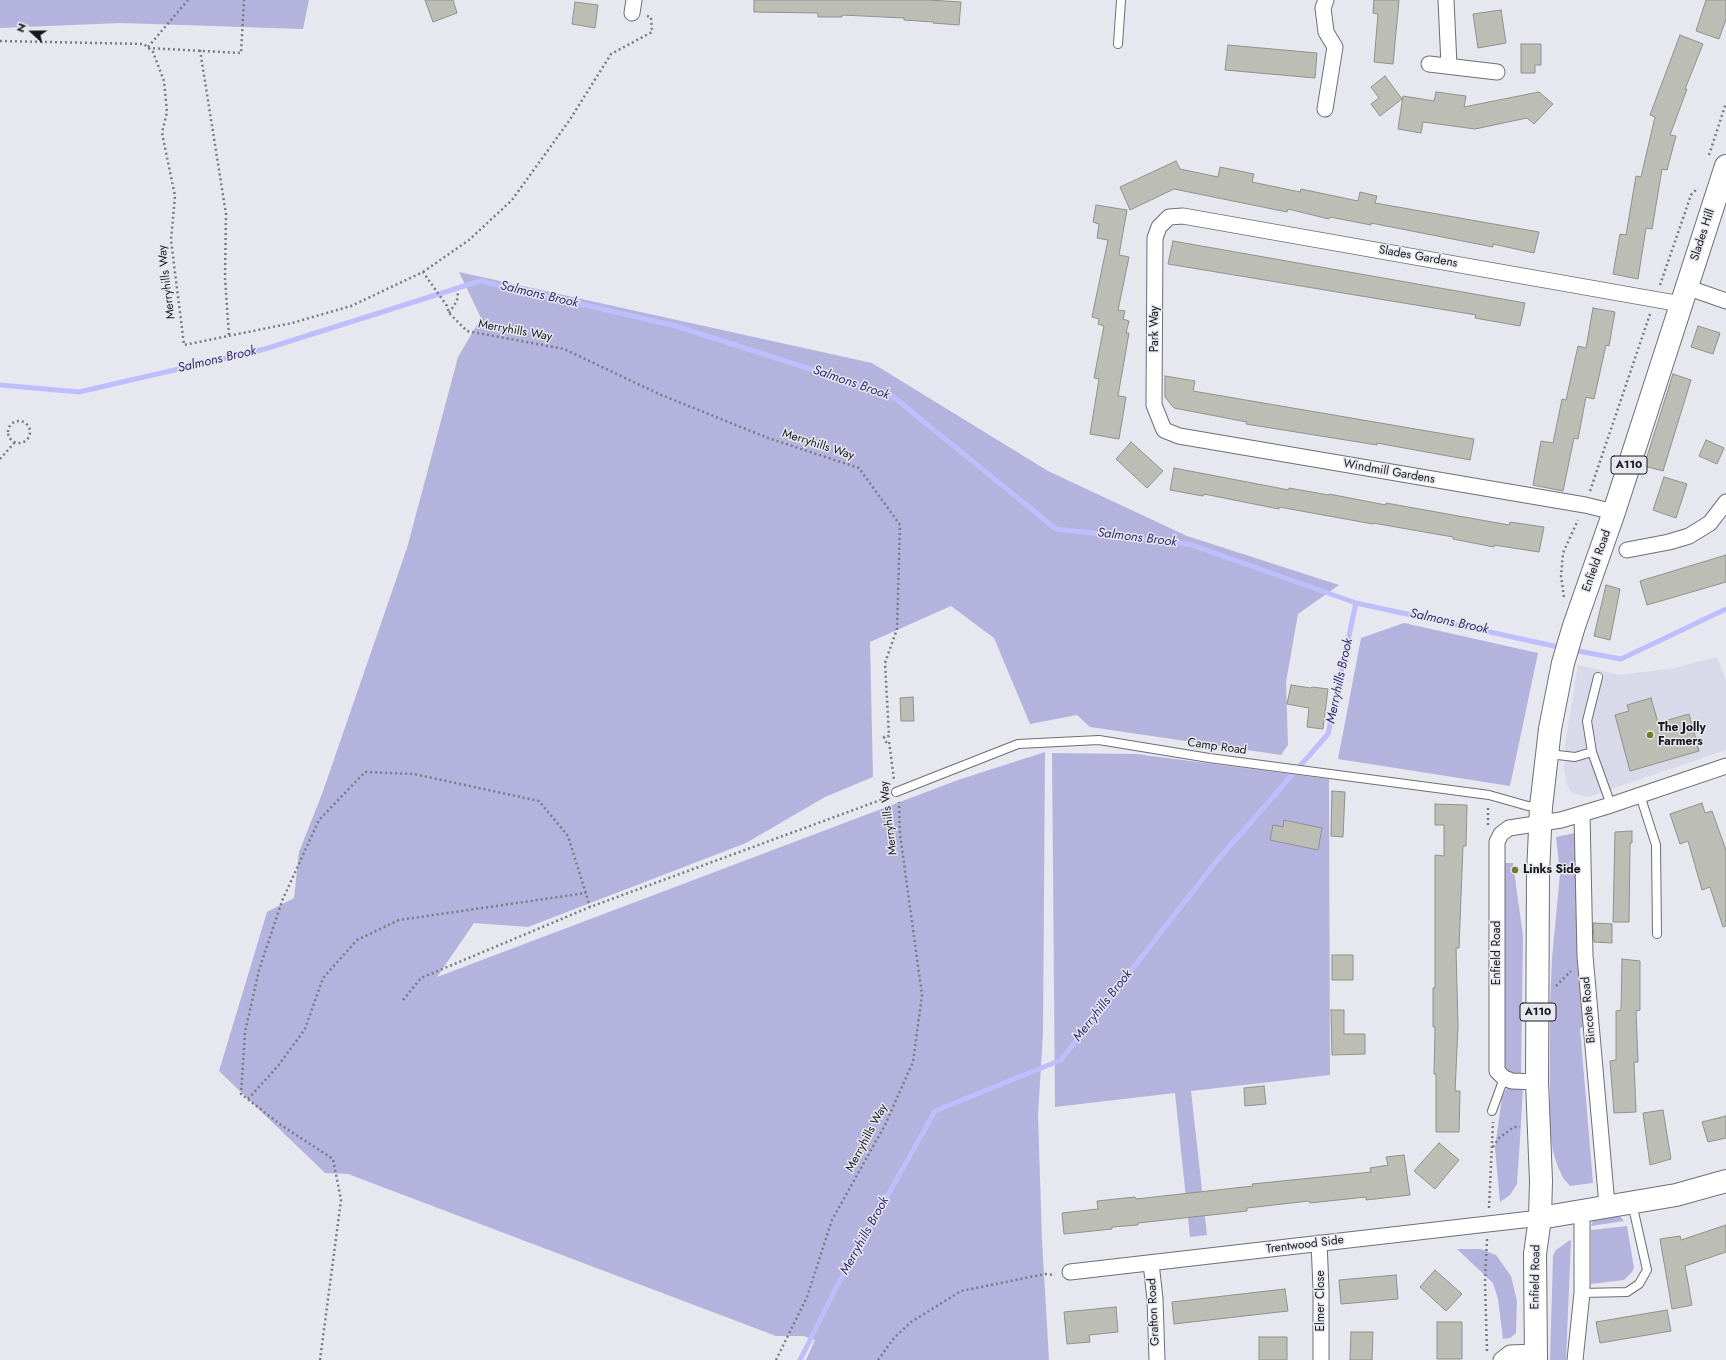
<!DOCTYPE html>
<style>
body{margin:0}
#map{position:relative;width:1726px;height:1360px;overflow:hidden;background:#e7e7f0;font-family:Jost,sans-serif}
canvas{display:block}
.north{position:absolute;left:12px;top:12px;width:40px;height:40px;-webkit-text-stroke:3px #e7e7f0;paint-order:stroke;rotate:291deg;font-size:11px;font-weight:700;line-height:16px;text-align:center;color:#18181b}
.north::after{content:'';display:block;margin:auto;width:14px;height:18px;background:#18181b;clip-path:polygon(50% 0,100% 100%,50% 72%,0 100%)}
</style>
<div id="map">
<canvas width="1726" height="1360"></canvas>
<div class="north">N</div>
</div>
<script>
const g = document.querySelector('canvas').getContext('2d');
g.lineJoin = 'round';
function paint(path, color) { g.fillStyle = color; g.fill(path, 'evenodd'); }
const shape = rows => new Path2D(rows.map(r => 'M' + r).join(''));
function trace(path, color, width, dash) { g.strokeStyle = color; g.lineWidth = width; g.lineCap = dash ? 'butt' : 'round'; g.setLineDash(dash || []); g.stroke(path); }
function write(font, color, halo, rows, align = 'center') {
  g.font = font + ' Jost,sans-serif'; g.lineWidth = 3; g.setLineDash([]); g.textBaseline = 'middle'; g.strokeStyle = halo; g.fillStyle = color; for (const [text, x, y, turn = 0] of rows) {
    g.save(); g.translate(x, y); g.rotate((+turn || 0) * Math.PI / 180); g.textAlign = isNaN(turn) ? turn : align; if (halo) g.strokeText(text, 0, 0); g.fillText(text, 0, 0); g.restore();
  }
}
paint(shape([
 [1717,657,1726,681,1726,750,1588,797,1572,793,1567,785,1564,769,1565,745,1578,665,1620,675,1675,668]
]), '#d9d9ea');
paint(shape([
 [0,0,309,0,303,29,121,23,0,28],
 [459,272,872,363,1048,471,1187,536,1339,585,1298,614,1286,682,1288,745,1281,755,1090,727,1077,715,1030,724,994,638,951,606,870,642,873,777,825,797,746,843,528,927,474,923,437,977,958,780,1045,752,1043,1034,1038,1115,1042,1240,1049,1360,806,1360,815,1340,803,1336,776,1336,348,1174,325,1173,219,1071,267,912,294,898,299,852,322,794,407,548,458,357,481,318],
 [1404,623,1538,653,1510,786,1338,759,1361,638],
 [1052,753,1136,754,1329,779,1330,1075,1191,1091,1207,1235,1190,1237,1175,1093,1055,1107],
 [1575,833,1575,879,1587,1026,1580,1028,1593,1183,1570,1186,1563,1178,1558,1167,1553,1152,1550,1132,1550,1005,1552,958,1560,874,1556,837],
 [1502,863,1513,863,1523,936,1521,1076,1505,1071,1504,1065],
 [1508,1086,1523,1086,1520,1140,1517,1184,1510,1195,1500,1202,1495,1148,1502,1097],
 [1619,1215,1624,1221,1591,1226,1594,1218],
 [1627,1226,1634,1268,1632,1272,1624,1280,1591,1284,1591,1230],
 [1570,1240,1571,1241,1566,1360,1550,1360,1553,1256,1556,1250],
 [1457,1249,1481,1249,1496,1255,1511,1276,1517,1301,1516,1333,1510,1338,1503,1339,1498,1299,1493,1283]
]), '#b4b3dd');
trace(shape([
 [0,385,79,392,265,349,480,281,676,326,891,395,1056,529,1189,544,1356,603,1563,648],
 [1573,650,1621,659,1726,609],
 [800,1360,837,1286,935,1111,1061,1060,1215,863,1328,734,1356,603]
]), '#bfbefc', 5);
const building = shape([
 [425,0,453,0,457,13,433,22,425,0],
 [754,0,928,0,961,2,959,25,933,23,934,22,904,20,904,18,842,15,842,17,818,17,818,13,754,12,754,0],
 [1374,0,1399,0,1393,64,1374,62,1378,14,1373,13,1374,0],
 [1706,0,1726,0,1726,19,1719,39,1696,31,1706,0],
 [575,2,598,5,595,28,572,24,575,2],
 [1501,10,1506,43,1478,48,1473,14,1501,10],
 [1680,35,1703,44,1685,89,1687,89,1670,135,1676,136,1667,170,1662,169,1652,229,1646,228,1638,279,1613,274,1620,234,1626,235,1636,176,1641,177,1655,117,1650,115,1680,35],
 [1521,44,1541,44,1541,65,1535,65,1535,73,1521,73,1521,44],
 [1228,45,1317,53,1315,78,1225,70,1228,45],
 [1385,76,1402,99,1380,116,1371,104,1379,98,1371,87,1385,76],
 [1436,92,1466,96,1464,107,1539,92,1553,104,1534,124,1527,118,1475,129,1423,122,1421,133,1398,129,1403,96,1434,101,1436,92],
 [1176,161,1180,169,1218,177,1220,167,1254,174,1252,182,1300,192,1301,189,1358,201,1360,192,1377,196,1375,203,1539,232,1534,253,1493,244,1493,247,1371,223,1371,225,1330,217,1329,219,1288,209,1287,212,1174,189,1130,210,1120,187,1176,161],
 [1096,205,1127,210,1119,255,1129,257,1118,310,1125,311,1123,319,1129,321,1126,333,1129,333,1118,396,1126,397,1119,439,1090,434,1099,379,1094,378,1104,326,1098,324,1099,319,1092,317,1108,240,1097,238,1099,224,1093,222,1096,205],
 [1173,241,1525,303,1520,326,1475,318,1476,315,1168,264,1173,241],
 [1593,308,1615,312,1609,346,1606,345,1594,399,1586,397,1578,439,1574,438,1563,491,1533,485,1541,441,1553,443,1562,399,1566,400,1578,346,1586,348,1593,308],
 [1698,326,1720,333,1713,354,1691,347,1698,326],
 [1673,374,1691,380,1663,471,1644,466,1673,374],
 [1165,376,1195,381,1193,391,1474,439,1470,460,1377,443,1377,445,1246,424,1247,422,1174,408,1165,397,1165,376],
 [1706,440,1724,448,1717,464,1699,456,1706,440],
 [1131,442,1163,471,1147,488,1116,459,1131,442],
 [1174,468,1289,490,1289,488,1329,495,1329,494,1386,505,1386,503,1509,525,1510,522,1544,527,1539,552,1494,545,1494,547,1453,539,1453,537,1373,523,1373,524,1279,507,1279,509,1204,494,1203,496,1170,490,1174,468],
 [1664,477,1687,484,1676,518,1653,510,1664,477],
 [1726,555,1726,582,1647,605,1640,581,1726,555],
 [1606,585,1620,589,1610,640,1594,636,1606,585],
 [1291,685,1311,688,1312,687,1328,689,1323,729,1307,727,1309,708,1287,704,1291,685],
 [913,697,914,721,901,721,900,698,913,697],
 [1651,698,1658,723,1689,714,1699,751,1630,771,1615,715,1629,711,1627,705,1651,698],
 [1332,791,1345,792,1343,837,1331,836,1332,791],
 [1702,803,1705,813,1712,811,1726,850,1726,926,1723,927,1710,887,1702,890,1688,841,1680,844,1670,814,1702,803],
 [1435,804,1467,805,1466,846,1463,846,1459,948,1456,948,1458,1027,1455,1091,1460,1091,1459,1132,1436,1132,1436,1074,1434,1074,1435,1027,1433,1027,1433,988,1435,988,1435,855,1444,856,1444,825,1435,825,1435,804],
 [1284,820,1322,828,1318,850,1270,840,1273,825,1283,827,1284,820],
 [1632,831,1632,843,1630,843,1629,922,1613,922,1615,832,1632,831],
 [1593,923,1612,924,1612,943,1594,942,1593,923],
 [1332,955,1353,955,1353,980,1332,980,1332,955],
 [1622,959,1640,961,1640,1010,1636,1011,1638,1062,1634,1062,1636,1112,1614,1113,1610,1061,1616,1060,1616,1011,1621,1010,1622,959],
 [1331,1010,1344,1010,1344,1034,1365,1034,1365,1054,1332,1055,1331,1010],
 [1264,1086,1266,1104,1245,1106,1244,1088,1264,1086],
 [1663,1110,1671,1159,1650,1165,1643,1113,1663,1110],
 [1726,1116,1726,1138,1708,1142,1702,1122,1726,1116],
 [1439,1143,1459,1160,1435,1189,1414,1171,1439,1143],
 [1404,1155,1410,1195,1366,1200,1366,1197,1310,1203,1309,1201,1247,1208,1247,1211,1138,1223,1138,1225,1112,1227,1112,1229,1064,1234,1062,1213,1098,1209,1097,1201,1135,1197,1136,1199,1253,1186,1252,1184,1371,1172,1370,1168,1388,1165,1386,1157,1404,1155],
 [1726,1225,1726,1252,1685,1266,1692,1305,1672,1309,1660,1239,1680,1236,1681,1240,1726,1225],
 [1435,1270,1462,1294,1446,1311,1420,1287,1435,1270],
 [1396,1275,1398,1299,1341,1304,1339,1280,1396,1275],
 [1285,1289,1288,1311,1174,1324,1172,1302,1285,1289],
 [1116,1307,1118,1332,1089,1335,1090,1342,1067,1344,1064,1312,1116,1307],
 [1667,1310,1671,1331,1600,1343,1596,1322,1667,1310],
 [1437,1322,1462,1322,1462,1359,1437,1359,1437,1322],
 [1351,1332,1373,1332,1372,1360,1350,1360,1351,1332],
 [1259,1337,1287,1337,1287,1360,1259,1360,1259,1337]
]);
paint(building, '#bcbdb5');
trace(building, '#909189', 1);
const lane = shape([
 [1118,44,1121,0],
 [1598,677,1587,721,1592,752,1611,805],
 [1549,754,1575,757,1592,752],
 [896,792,1018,744,1099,740,1209,758,1489,795,1528,806,1540,807],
 [1640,795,1656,845,1657,934],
 [1492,1111,1504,1078],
 [1582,1293,1627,1292,1639,1284,1647,1270,1632,1203]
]);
const street = shape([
 [1446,0,1449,65],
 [632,13,634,0],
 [1429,64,1497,72],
 [1325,109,1335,47,1326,32,1323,8,1326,0],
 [1686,287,1726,301],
 [1614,512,1585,505,1179,436,1164,430,1154,405,1155,238,1159,227,1169,217,1183,216,1681,304],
 [1627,550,1669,542,1689,536,1710,523,1726,502],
 [1582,814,1585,956,1607,1205],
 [1537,1082,1512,1081,1504,1078,1497,1071,1497,842,1501,834,1509,828,1561,820,1611,805,1726,766],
 [1319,1243,1321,1288,1321,1360],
 [1151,1263,1155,1299,1157,1360],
 [1070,1272,1540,1218],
 [1501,1360,1510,1353,1535,1352],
 [1575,1360,1582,1293,1582,1210]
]);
const secondary = shape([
 [1540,1218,1676,1195,1726,1181]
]);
const primary = shape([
 [1536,1360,1535,1254,1540,1218,1541,1181,1537,1082,1538,874,1541,807,1550,729,1563,663,1574,626,1614,512,1726,166]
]);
trace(lane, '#6e6e76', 10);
trace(street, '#6e6e76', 17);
trace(secondary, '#6e6e76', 24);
trace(primary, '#6e6e76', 24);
trace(shape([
 [0,41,144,44,153,52,164,81,167,112,162,133,175,196,171,240,184,345,292,323,351,306,423,272,447,306,449,313,467,331,564,349,659,394,768,438,859,468,900,525,897,629,885,663,889,736,884,737,886,742,889,741,894,780],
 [148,47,188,0],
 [148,48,241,53,244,0],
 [200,50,226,214,225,278,229,336],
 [1709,155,1726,103],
 [423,272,469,240,512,200,569,121,611,54,652,32,651,17,647,16],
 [1660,285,1691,195,1698,188],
 [449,313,457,301,458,292],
 '8 432a11 11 0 1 1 22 0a11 11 0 1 1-22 0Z',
 [0,459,15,442],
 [1590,491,1650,314],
 [1564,597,1561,576,1563,553,1578,520],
 [1488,825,1488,806],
 [1556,986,1571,971],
 [403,1000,421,978,590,907],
 [248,1099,278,1066,305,1029,323,978,357,940,399,920,586,893],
 [1493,1147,1499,1138,1514,1127,1520,1127],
 [1489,1208,1493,1122],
 [1487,1239,1485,1282,1487,1352],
 [320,1360,341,1200,333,1159,281,1125,241,1094,245,1032,259,970,282,901,319,820,365,772,414,774,539,801,568,836,590,907,886,798],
 [776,1360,807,1297,832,1220,885,1125,913,1062,922,995,900,834,899,802],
 [878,1360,894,1338,911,1322,961,1291,1045,1274,1055,1275]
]), '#7a7a80', 2.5, [2, 3]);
trace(lane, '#fff', 8);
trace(street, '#fff', 15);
trace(secondary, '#fff', 22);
trace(primary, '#fff', 22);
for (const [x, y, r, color] of [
 [1650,735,4,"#757a23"],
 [1515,870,4,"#757a23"]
]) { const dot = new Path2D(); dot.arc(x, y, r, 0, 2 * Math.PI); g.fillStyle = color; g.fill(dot); trace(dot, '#e7e7f0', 1.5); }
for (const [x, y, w] of [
 [1629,465,36],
 [1538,1012,36]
]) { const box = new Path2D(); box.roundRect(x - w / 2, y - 9, w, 18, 3); g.fillStyle = '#e7e7f0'; g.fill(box); trace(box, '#18181b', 1); }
write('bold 11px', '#18181b', null, [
 ["A110",1629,465],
 ["A110",1538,1012]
]);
write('12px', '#18181b', '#e7e7f0', [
 ["Slades Hill",1703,235,-72],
 ["Slades Gardens",1418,257,10],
 ["Merryhills Way",167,282,-97],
 ["Park Way",1155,329,-90],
 ["Merryhills Way",515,331,10],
 ["Merryhills Way",818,445,18],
 ["Windmill Gardens",1389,472,10],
 ["Enfield Road",1597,561,-71],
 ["Camp Road",1217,747,8],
 ["Merryhills Way",889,818,-97],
 ["Enfield Road",1497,953,-90],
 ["Bincote Road",1589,1010,-95],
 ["Merryhills Way",867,1138,-62],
 ["Trentwood Side",1305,1245,-7],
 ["Enfield Road",1536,1277,-89],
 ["Elmer Close",1321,1301,-90],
 ["Grafton Road",1154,1312,-93]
]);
write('bold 12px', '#18181b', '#e7e7f0', [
 ["The Jolly",1658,728],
 ["Farmers",1658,742],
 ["Links Side",1523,870]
], 'left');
write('italic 13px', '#33286e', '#e7e7f0', [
 ["Salmons Brook",539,295,13],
 ["Salmons Brook",217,360,-13],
 ["Salmons Brook",851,383,19],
 ["Salmons Brook",1137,538,7],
 ["Salmons Brook",1449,622,12],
 ["Merryhills Brook",1340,681,-78],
 ["Merryhills Brook",1103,1006,-52],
 ["Merryhills Brook",865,1236,-61]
]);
</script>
